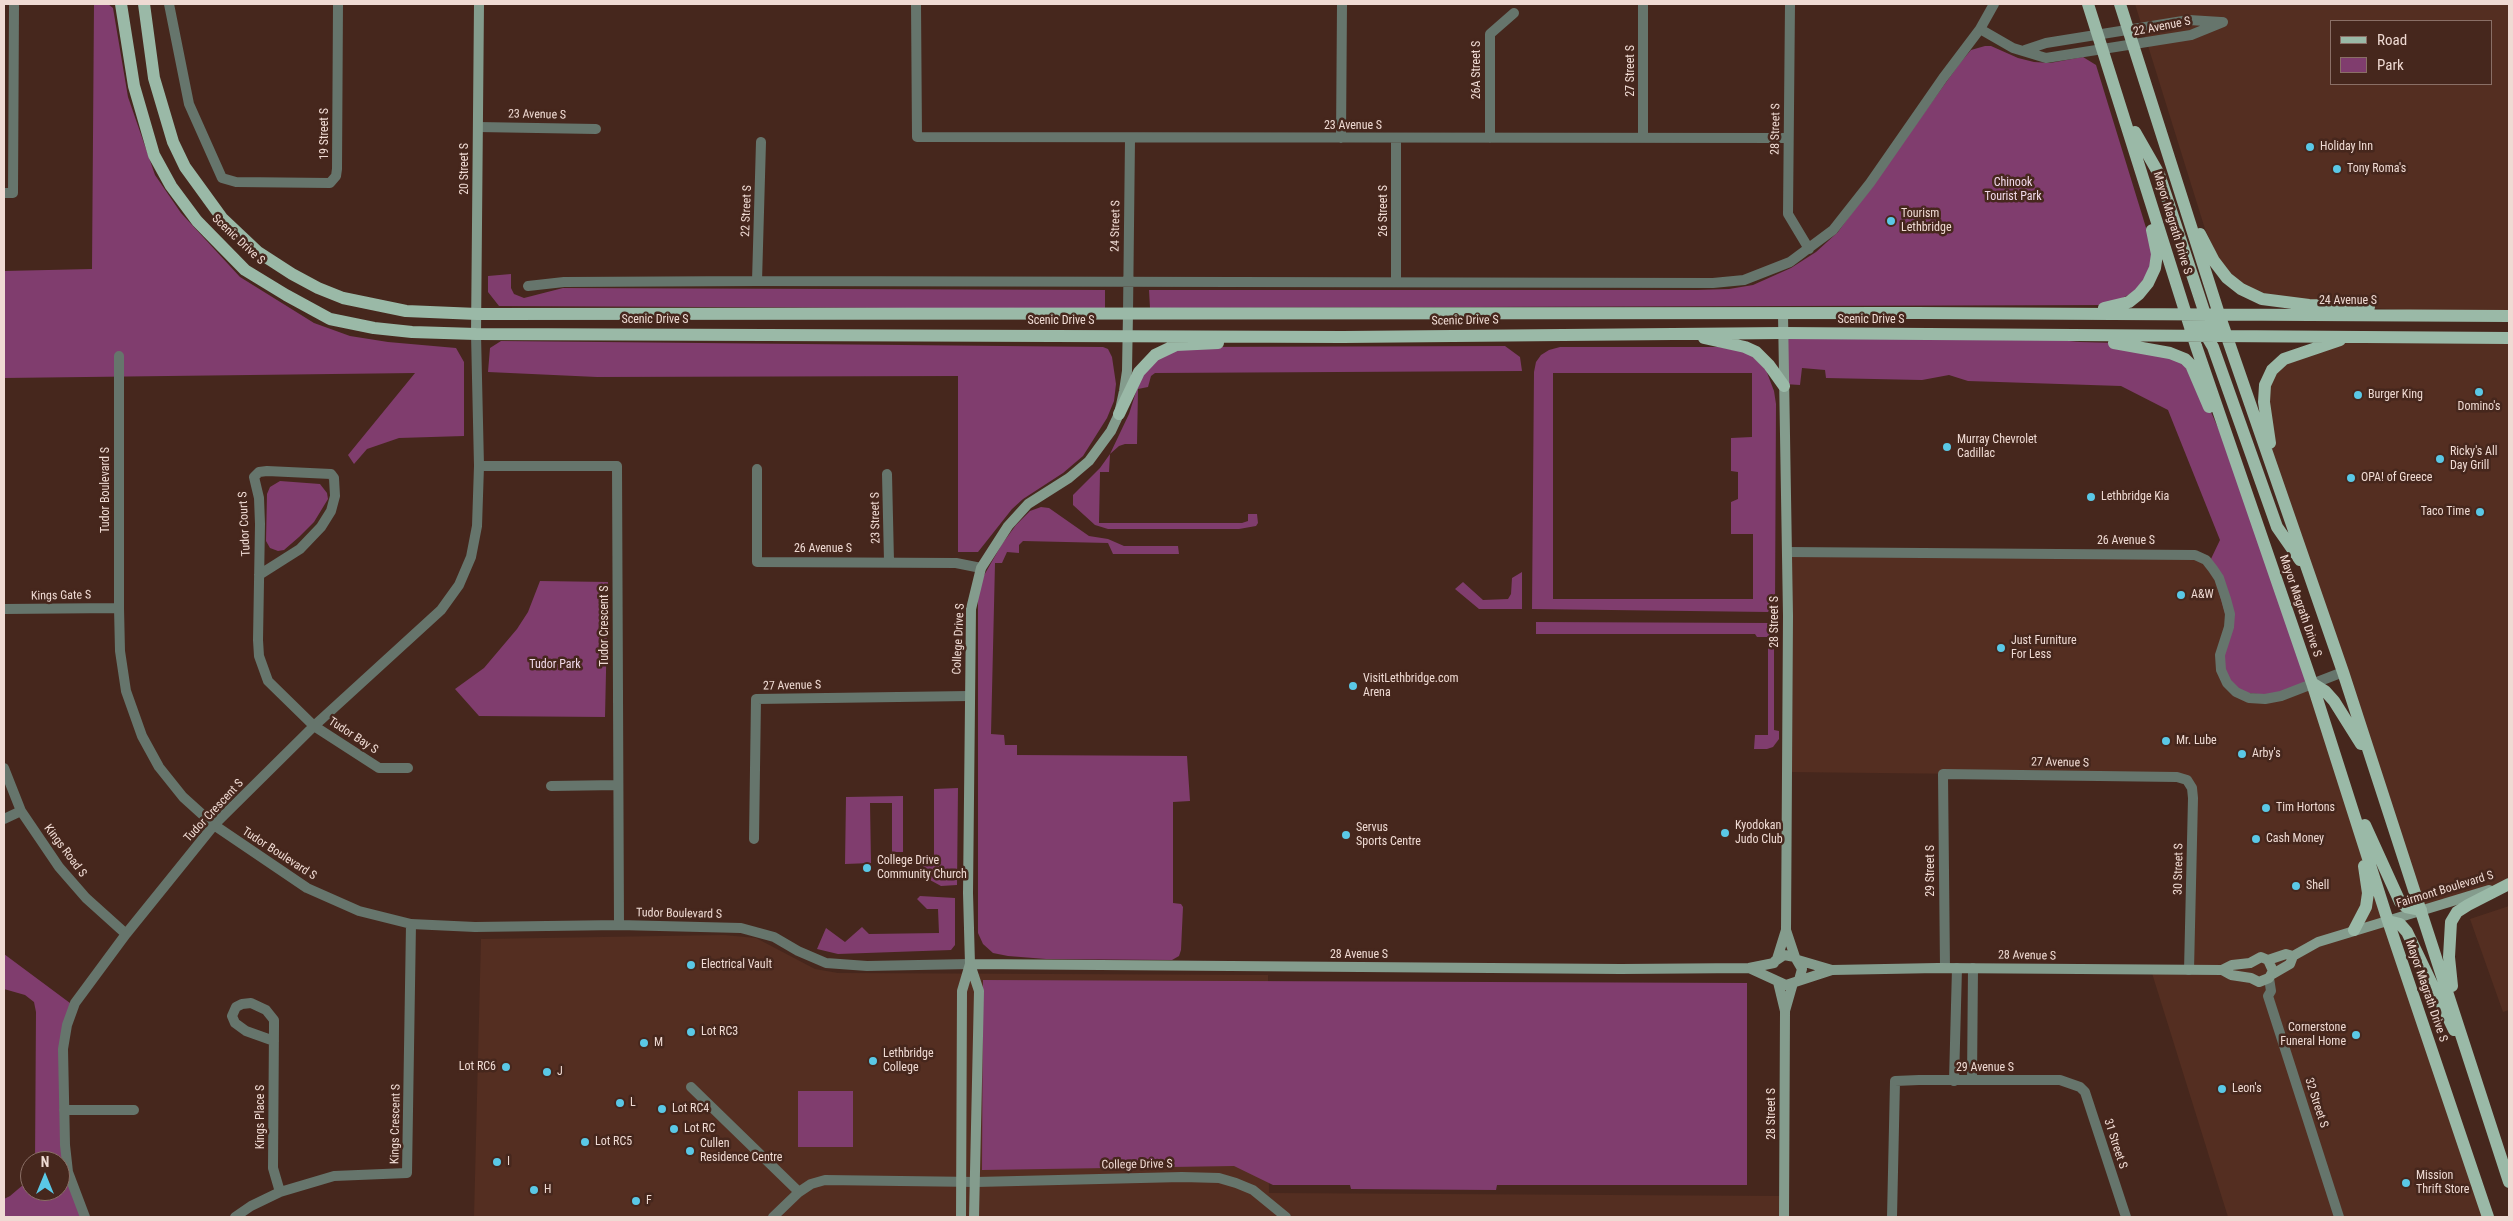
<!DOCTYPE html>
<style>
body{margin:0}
#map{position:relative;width:2513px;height:1221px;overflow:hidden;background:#46271d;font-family:"Roboto Condensed",sans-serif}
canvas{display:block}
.frame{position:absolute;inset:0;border:5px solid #efdad3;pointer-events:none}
.legend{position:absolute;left:2330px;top:20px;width:162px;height:65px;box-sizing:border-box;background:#46271d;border:1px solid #8a6f66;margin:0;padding:6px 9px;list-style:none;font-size:15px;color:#efdad3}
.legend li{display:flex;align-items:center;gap:10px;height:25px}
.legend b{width:25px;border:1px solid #8a6f66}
.north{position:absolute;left:20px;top:1151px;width:50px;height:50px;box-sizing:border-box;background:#46271d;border:1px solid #8a6f66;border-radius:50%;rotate:0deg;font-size:14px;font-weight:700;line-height:20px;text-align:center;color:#efdad3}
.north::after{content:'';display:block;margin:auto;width:18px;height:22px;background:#5ac8e6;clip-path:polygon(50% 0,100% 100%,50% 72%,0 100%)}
</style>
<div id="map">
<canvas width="2513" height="1221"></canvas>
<div class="frame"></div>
<ul class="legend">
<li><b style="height:6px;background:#9ab9a7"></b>Road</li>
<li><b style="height:14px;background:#803d6e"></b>Park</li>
</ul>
<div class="north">N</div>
</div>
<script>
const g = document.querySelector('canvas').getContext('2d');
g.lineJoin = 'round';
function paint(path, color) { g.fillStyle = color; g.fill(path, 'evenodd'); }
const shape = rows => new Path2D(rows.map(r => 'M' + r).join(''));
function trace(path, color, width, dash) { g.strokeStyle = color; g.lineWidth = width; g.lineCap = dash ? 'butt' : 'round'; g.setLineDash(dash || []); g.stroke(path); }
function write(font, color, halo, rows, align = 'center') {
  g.font = font + ' "Roboto Condensed",sans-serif'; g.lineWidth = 5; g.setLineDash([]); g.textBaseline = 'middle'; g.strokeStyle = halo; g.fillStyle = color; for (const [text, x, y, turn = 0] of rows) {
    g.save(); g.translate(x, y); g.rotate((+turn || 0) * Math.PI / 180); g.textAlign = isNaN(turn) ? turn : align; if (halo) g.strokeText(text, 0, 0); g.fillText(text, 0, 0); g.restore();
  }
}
paint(shape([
 [2135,4,2509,4,2509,316,2285,303,2227,278,2205,229],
 [2332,21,2492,21,2492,84,2332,84],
 [2351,337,2509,338,2509,884,2421,910,2274,472,2265,393,2284,359],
 [1787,552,2195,555,2312,683,2487,1217,2228,1217,2151,970,2189,970,2193,798,2187,780,2060,775,1787,772],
 [2509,906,2509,1010,2503,1012,2470,919],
 [724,935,756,938,815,969,838,973,1268,975,1269,1193,1784,1196,1784,1217,474,1217,481,939]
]), '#542e21');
paint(shape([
 [94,4,108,4,113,8,128,97,155,175,181,213,240,277,314,323,350,336,388,342,456,348,464,362,464,436,399,438,367,449,354,464,348,455,415,373,4,378,4,271,92,269],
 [1985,46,1991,46,2018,58,2034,62,2050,63,2083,57,2096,65,2151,244,2152,257,2149,272,2134,292,2109,305,1150,308,1149,290,1697,290,1729,289,1753,285,1791,268,1816,252,1838,232,1960,63,1971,50],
 [511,274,511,288,514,294,524,298,563,288,1105,290,1105,309,499,306,488,292,488,276],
 [1783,333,2007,335,2080,342,2116,343,2178,356,2202,392,2241,479,2312,683,2281,696,2236,692,2221,670,2229,627,2210,561,2220,540,2168,410,2121,386,1968,381,1949,375,1922,380,1826,378,1825,370,1802,368,1800,385,1784,384],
 [501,341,1103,347,1108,349,1112,357,1116,384,1114,401,1107,418,1083,456,1063,473,1023,499,1012,509,978,552,958,552,958,376,597,377,488,372,490,348],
 [1505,346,1520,357,1522,371,1155,373,1151,376,1148,387,1138,389,1137,444,1125,444,1119,446,1110,454,1109,472,1100,472,1099,523,1242,523,1248,521,1248,514,1257,514,1258,523,1256,526,1239,529,1108,529,1095,525,1073,505,1073,495,1100,468,1110,454,1129,414,1140,379,1162,353,1188,347],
 [1560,347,1719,347,1748,352,1766,370,1774,391,1776,404,1775,606,1768,612,1532,609,1534,372,1536,362,1541,355,1549,350],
 [1553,373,1752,373,1752,437,1731,438,1731,471,1738,472,1738,499,1731,502,1731,534,1753,534,1753,599,1553,599],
 [280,481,320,484,327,493,328,499,314,522,299,537,284,550,278,551,270,548,266,541,267,494,270,487],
 [1041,507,1049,508,1089,536,1108,539,1124,546,1178,546,1179,554,1113,554,1108,543,1023,541,1019,545,1019,553,1007,552,1002,563,995,563,991,734,1004,735,1005,745,1017,745,1017,755,1187,756,1190,801,1173,802,1173,903,1181,904,1183,907,1181,950,1179,956,1172,960,1046,959,1008,956,993,953,983,944,978,933,978,596,983,577,1002,544,1016,525,1030,511],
 [1522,572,1522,609,1479,609,1455,589,1463,582,1483,600,1508,599,1511,594,1512,578],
 [540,581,608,582,605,717,479,716,455,689,484,668,517,629,528,612],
 [1536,622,1770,623,1774,627,1774,730,1779,731,1779,739,1773,747,1767,749,1754,749,1755,735,1768,735,1768,637,1757,637,1755,634,1536,634],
 [958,788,957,885,941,886,930,880,923,866,923,857,934,857,934,789],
 [903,796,903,852,892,852,892,803,870,803,871,863,845,864,846,797],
 [920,896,955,898,955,945,951,950,838,954,817,949,826,928,845,942,862,927,869,934,939,933,938,909,927,909,917,899],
 [4,954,74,1006,67,1025,65,1145,85,1217,4,1217,4,1199,10,1196,30,1179,30,1191,60,1191,60,1161,35,1161,36,1012,34,1002,25,995,4,989],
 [983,980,1747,983,1747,1185,1497,1185,1496,1190,1351,1189,1350,1185,1273,1185,1234,1166,982,1170],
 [798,1091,853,1091,853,1147,798,1147]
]), '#803d6e');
trace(shape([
 [169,4,189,104,222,178,236,182,330,183,336,176,337,169,338,4],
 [916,4,917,137,1788,138],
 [1790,4,1788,214,1809,249],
 [1980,29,2013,48,2046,58,2191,35,2223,22],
 [2025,50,2046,43,2189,20,2221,22],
 [478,127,596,129],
 [1341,138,1342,4],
 [1490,138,1490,34,1514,13],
 [1643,138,1643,4],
 [4,193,13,193,14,5],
 [757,281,761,142],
 [1396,282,1396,139],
 [528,286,564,282,757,281,1713,283,1744,280,1790,262,1833,230,1870,183,1943,78,1980,29,1994,4],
 [1128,313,1130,139],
 [119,356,119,608,120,651,126,691,142,736,159,767,183,797,214,825,307,888,359,911,411,924,475,927,619,925,741,928,774,937,798,951,826,963,867,966,970,964],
 [479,466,617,466,619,925],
 [757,469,757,562,956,563,981,568],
 [887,474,889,561],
 [1787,552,2195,555,2206,560,2213,569,2219,578,2226,599,2230,614,2229,627,2220,655,2221,670,2227,683,2236,692,2249,698,2265,699,2281,696,2343,672],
 [259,575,300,549,321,527,331,511,335,496,334,478,331,474,267,471,259,472,254,477,259,498,260,524,258,640,259,656,268,681,314,726,379,768,408,768],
 [4,609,119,608],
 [4,768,21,811,59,867,86,898,126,934],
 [551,786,618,785],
 [4,819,21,811],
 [754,839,756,699,969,696],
 [1945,968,1943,774,2177,777,2187,780,2192,788,2193,798,2189,970],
 [2269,978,2271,991,2268,996,2339,1217],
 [274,1041,246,1031,235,1023,232,1016,236,1007,242,1004,251,1003,266,1010,274,1020,274,1026,273,1168,280,1192],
 [1972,1080,1973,968],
 [1954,1081,1957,968],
 [691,1087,799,1192],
 [64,1110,134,1110],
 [85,1217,68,1172,65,1145,63,1049,67,1025,75,1003,126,934,214,825,314,726,441,610,459,585,471,557,477,526,479,466,476,334],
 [235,1217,251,1206,280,1192,334,1176,407,1173,411,924],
 [773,1217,799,1192,811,1184,825,1180,976,1182,1182,1177,1219,1178,1236,1183,1253,1190,1286,1217],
 [1892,1217,1895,1081,1919,1080,2060,1080,2080,1087,2085,1092,2126,1217]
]), '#66756c', 10);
trace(shape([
 [476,334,479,4],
 [1786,930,1795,957],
 [1777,959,1786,930,1788,616,1783,314],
 [1798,960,1832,970],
 [2268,960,2286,954,2293,956,2318,942,2489,890],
 [1775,961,1784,955,1795,957,1802,969,1799,980],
 [970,964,1621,969,1749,968,1774,963],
 [1749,968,1786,985,1832,970,1938,968,2222,970,2232,965,2250,963,2261,957,2268,960,2273,971,2269,978,2259,982,2251,978,2231,975,2222,970],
 [2271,975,2290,964,2293,956],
 [1778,982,1785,1011,1784,1217],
 [1785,1011,1793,983],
 [961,1217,962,991,970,964],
 [974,1217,979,991,970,964,968,893,971,609,981,568,1008,526,1028,504,1069,478,1089,461,1111,431,1119,414,1124,391,1127,371,1128,313]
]), '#849c8d', 10);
trace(shape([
 [121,4,134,86,154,155,171,186,197,221,245,270,286,295,330,319,374,328,412,332,476,334,1343,337,1783,333,2509,338],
 [144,4,154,78,173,142,185,167,222,218,258,252,292,274,318,288,343,298,406,311,477,314,1915,313,2509,316],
 [2088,4,2196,346,2312,683,2388,921,2488,1217],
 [2120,4,2219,314,2343,672,2509,1182],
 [2135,132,2159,174,2205,314,2215,329,2227,336],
 [2200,234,2214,261,2227,278,2241,289,2262,299,2309,305,2369,307],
 [2104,308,2129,302,2139,294,2148,283,2155,268,2157,254,2152,230],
 [2186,314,2197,320,2213,347,2277,527,2300,560],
 [1704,338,1745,347,1756,352,1769,365,1784,386],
 [2114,343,2170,353,2185,359,2191,365,2209,407],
 [1119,414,1139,372,1155,355,1176,345,1218,343],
 [2270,443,2264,402,2265,385,2272,370,2284,359,2340,340],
 [2312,683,2325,691,2334,701,2361,744],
 [2365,825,2400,902,2406,907,2421,910],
 [2388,921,2400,924,2407,932,2454,1030],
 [2354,930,2366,907,2368,893,2364,866],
 [2452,986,2449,957,2451,922,2457,912,2468,905,2509,884]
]), '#9ab9a7', 12);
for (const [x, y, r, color] of [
 [2310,147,5,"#5ac8e6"],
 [2337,169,5,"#5ac8e6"],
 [1891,221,5,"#5ac8e6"],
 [2479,392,5,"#5ac8e6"],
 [2358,395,5,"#5ac8e6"],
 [1947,447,5,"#5ac8e6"],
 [2440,459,5,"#5ac8e6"],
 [2351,478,5,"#5ac8e6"],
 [2091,497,5,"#5ac8e6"],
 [2480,512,5,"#5ac8e6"],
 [2181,595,5,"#5ac8e6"],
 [2001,648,5,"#5ac8e6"],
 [1353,686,5,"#5ac8e6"],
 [2166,741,5,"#5ac8e6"],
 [2242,754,5,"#5ac8e6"],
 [2266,808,5,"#5ac8e6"],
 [1725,833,5,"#5ac8e6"],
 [1346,835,5,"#5ac8e6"],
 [2256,839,5,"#5ac8e6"],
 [867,868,5,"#5ac8e6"],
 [2296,886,5,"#5ac8e6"],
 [691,965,5,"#5ac8e6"],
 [691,1032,5,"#5ac8e6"],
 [2356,1035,5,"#5ac8e6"],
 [644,1043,5,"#5ac8e6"],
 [873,1061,5,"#5ac8e6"],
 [506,1067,5,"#5ac8e6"],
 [547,1072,5,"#5ac8e6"],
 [2222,1089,5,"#5ac8e6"],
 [620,1103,5,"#5ac8e6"],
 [662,1109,5,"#5ac8e6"],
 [674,1129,5,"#5ac8e6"],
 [585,1142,5,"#5ac8e6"],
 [690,1151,5,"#5ac8e6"],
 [497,1162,5,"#5ac8e6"],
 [2406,1183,5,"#5ac8e6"],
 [534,1190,5,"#5ac8e6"],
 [636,1201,5,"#5ac8e6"]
]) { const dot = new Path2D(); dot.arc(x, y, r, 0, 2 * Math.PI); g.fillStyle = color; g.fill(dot); trace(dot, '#46271d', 2); }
write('12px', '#efdad3', '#46271d', [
 ["22 Avenue S",2162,27,-11],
 ["26A Street S",1477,70,-90],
 ["27 Street S",1631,71,-90],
 ["23 Avenue S",537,115,1],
 ["23 Avenue S",1353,126],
 ["28 Street S",1776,129,-89],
 ["19 Street S",325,134,-90],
 ["20 Street S",465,169,-90],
 ["22 Street S",747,211,-88],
 ["26 Street S",1384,211,-90],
 ["Mayor Magrath Drive S",2172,223,73],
 ["24 Street S",1116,226,-89],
 ["Scenic Drive S",238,240,43],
 ["24 Avenue S",2348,301],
 ["Scenic Drive S",655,320],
 ["Scenic Drive S",1871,320],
 ["Scenic Drive S",1061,321],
 ["Scenic Drive S",1465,321,-1],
 ["Tudor Boulevard S",106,490,-90],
 ["23 Street S",876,518,-91],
 ["Tudor Court S",245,524,-93],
 ["26 Avenue S",2126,541],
 ["26 Avenue S",823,549],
 ["Kings Gate S",61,596,-1],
 ["Mayor Magrath Drive S",2300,606,71],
 ["28 Street S",1775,622,-90],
 ["Tudor Crescent S",605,626,-90],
 ["College Drive S",959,639,-87],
 ["27 Avenue S",792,686,-1],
 ["Tudor Bay S",353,736,33],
 ["27 Avenue S",2060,763,1],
 ["Tudor Crescent S",214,811,-47],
 ["Kings Road S",65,851,53],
 ["Tudor Boulevard S",279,854,33],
 ["30 Street S",2179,869,-89],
 ["29 Street S",1931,871,-90],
 ["Fairmont Boulevard S",2445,890,-17],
 ["Tudor Boulevard S",679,914,1],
 ["28 Avenue S",1359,955],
 ["28 Avenue S",2027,956,1],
 ["Mayor Magrath Drive S",2426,991,71],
 ["29 Avenue S",1985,1068],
 ["32 Street S",2316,1103,72],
 ["28 Street S",1772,1114,-90],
 ["Kings Place S",261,1117,-90],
 ["Kings Crescent S",396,1124,-89],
 ["31 Street S",2115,1144,72],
 ["College Drive S",1137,1165,-1]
]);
write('12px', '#efdad3', '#46271d', [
 ["Holiday Inn",2320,147],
 ["Tony Roma's",2347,169],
 ["Tourism",1901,214],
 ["Lethbridge",1901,228],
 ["Burger King",2368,395],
 ["Domino's",2479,407,"center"],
 ["Murray Chevrolet",1957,440],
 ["Cadillac",1957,454],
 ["Ricky's All",2450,452],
 ["Day Grill",2450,466],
 ["OPA! of Greece",2361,478],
 ["Lethbridge Kia",2101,497],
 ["Taco Time",2470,512,"right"],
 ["A&W",2191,595],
 ["Just Furniture",2011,641],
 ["For Less",2011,655],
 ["VisitLethbridge.com",1363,679],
 ["Arena",1363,693],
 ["Mr. Lube",2176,741],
 ["Arby's",2252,754],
 ["Tim Hortons",2276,808],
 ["Kyodokan",1735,826],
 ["Judo Club",1735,840],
 ["Servus",1356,828],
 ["Sports Centre",1356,842],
 ["Cash Money",2266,839],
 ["College Drive",877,861],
 ["Community Church",877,875],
 ["Shell",2306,886],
 ["Electrical Vault",701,965],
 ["Cornerstone",2346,1028,"right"],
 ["Funeral Home",2346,1042,"right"],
 ["Lot RC3",701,1032],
 ["M",654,1043],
 ["Lethbridge",883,1054],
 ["College",883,1068],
 ["Lot RC6",496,1067,"right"],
 ["J",557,1072],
 ["Leon's",2232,1089],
 ["L",630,1103],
 ["Lot RC4",672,1109],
 ["Lot RC",684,1129],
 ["Lot RC5",595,1142],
 ["Cullen",700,1144],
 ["Residence Centre",700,1158],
 ["I",507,1162],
 ["Mission",2416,1176],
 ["Thrift Store",2416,1190],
 ["H",544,1190],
 ["F",646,1201]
], 'left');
write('12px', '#f0d8e8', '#46271d', [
 ["Chinook",2013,183],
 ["Tourist Park",2013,197],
 ["Tudor Park",555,665]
]);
</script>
